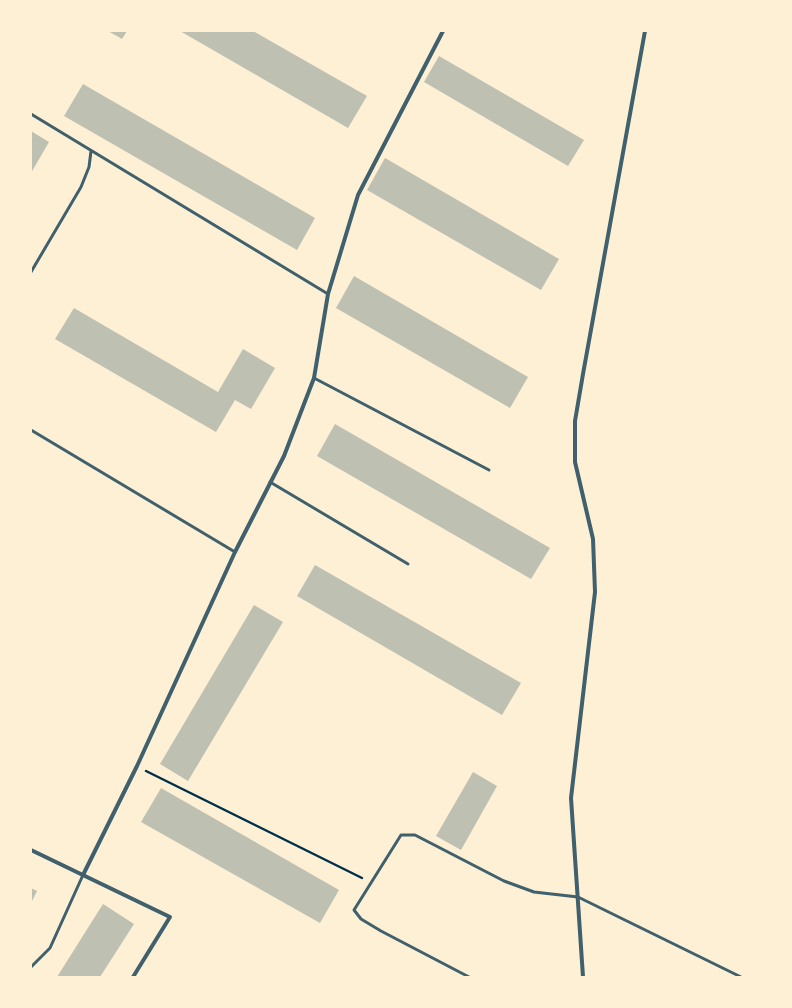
<!DOCTYPE html>
<style>
body{margin:0}
#map{position:relative;width:792px;height:1008px;overflow:hidden;background:#fdf0d5;font-family:"Roboto Condensed",sans-serif}
canvas{display:block}
.frame{position:absolute;inset:0;border:32px solid #fdf0d5;pointer-events:none}
</style>
<div id="map">
<canvas width="792" height="1008"></canvas>
<div class="frame"></div>
</div>
<script>
const g = document.querySelector('canvas').getContext('2d');
g.lineJoin = 'round';
function paint(path, color) { g.fillStyle = color; g.fill(path, 'evenodd'); }
const shape = rows => new Path2D(rows.map(r => 'M' + r).join(''));
function trace(path, color, width, dash) { g.strokeStyle = color; g.lineWidth = width; g.lineCap = dash ? 'butt' : 'round'; g.setLineDash(dash || []); g.stroke(path); }
paint(shape([
 [108,31,127,31,122,39],
 [180,31,253,31,367,96,348,128],
 [439,56,584,140,568,166,424,82],
 [83,84,315,218,297,250,64,116],
 [31,131,49,142,31,173],
 [385,158,559,259,541,290,367,190],
 [354,276,528,377,510,408,336,308],
 [74,308,218,392,243,349,275,368,251,409,235,400,216,432,55,339],
 [335,424,550,548,531,579,317,456],
 [315,565,521,683,502,715,297,596],
 [254,605,283,622,188,781,160,764],
 [473,772,497,786,461,850,436,836],
 [161,788,339,890,320,923,141,822],
 [31,888,37,891,31,903],
 [103,904,134,924,100,977,57,977]
]), '#bec0b2');
trace(shape([
 [146,771,362,878]
]), '#003049', 2.5);
trace(shape([
 [31,114,328,294],
 [31,272,81,187,89,167,91,151],
 [314,378,489,470],
 [31,430,235,552],
 [270,482,408,564],
 [31,967,50,948,83,875],
 [469,977,381,931,361,919,354,910,401,835,415,835,504,881,534,892,578,897,741,977]
]), '#3f606c', 3);
trace(shape([
 [31,850,170,917,133,977],
 [83,875,137,766,235,552,284,456,314,378,328,294,358,195,443,31],
 [583,977,571,798,595,592,593,539,575,462,575,421,583,374,645,31]
]), '#3f606c', 4);
</script>
